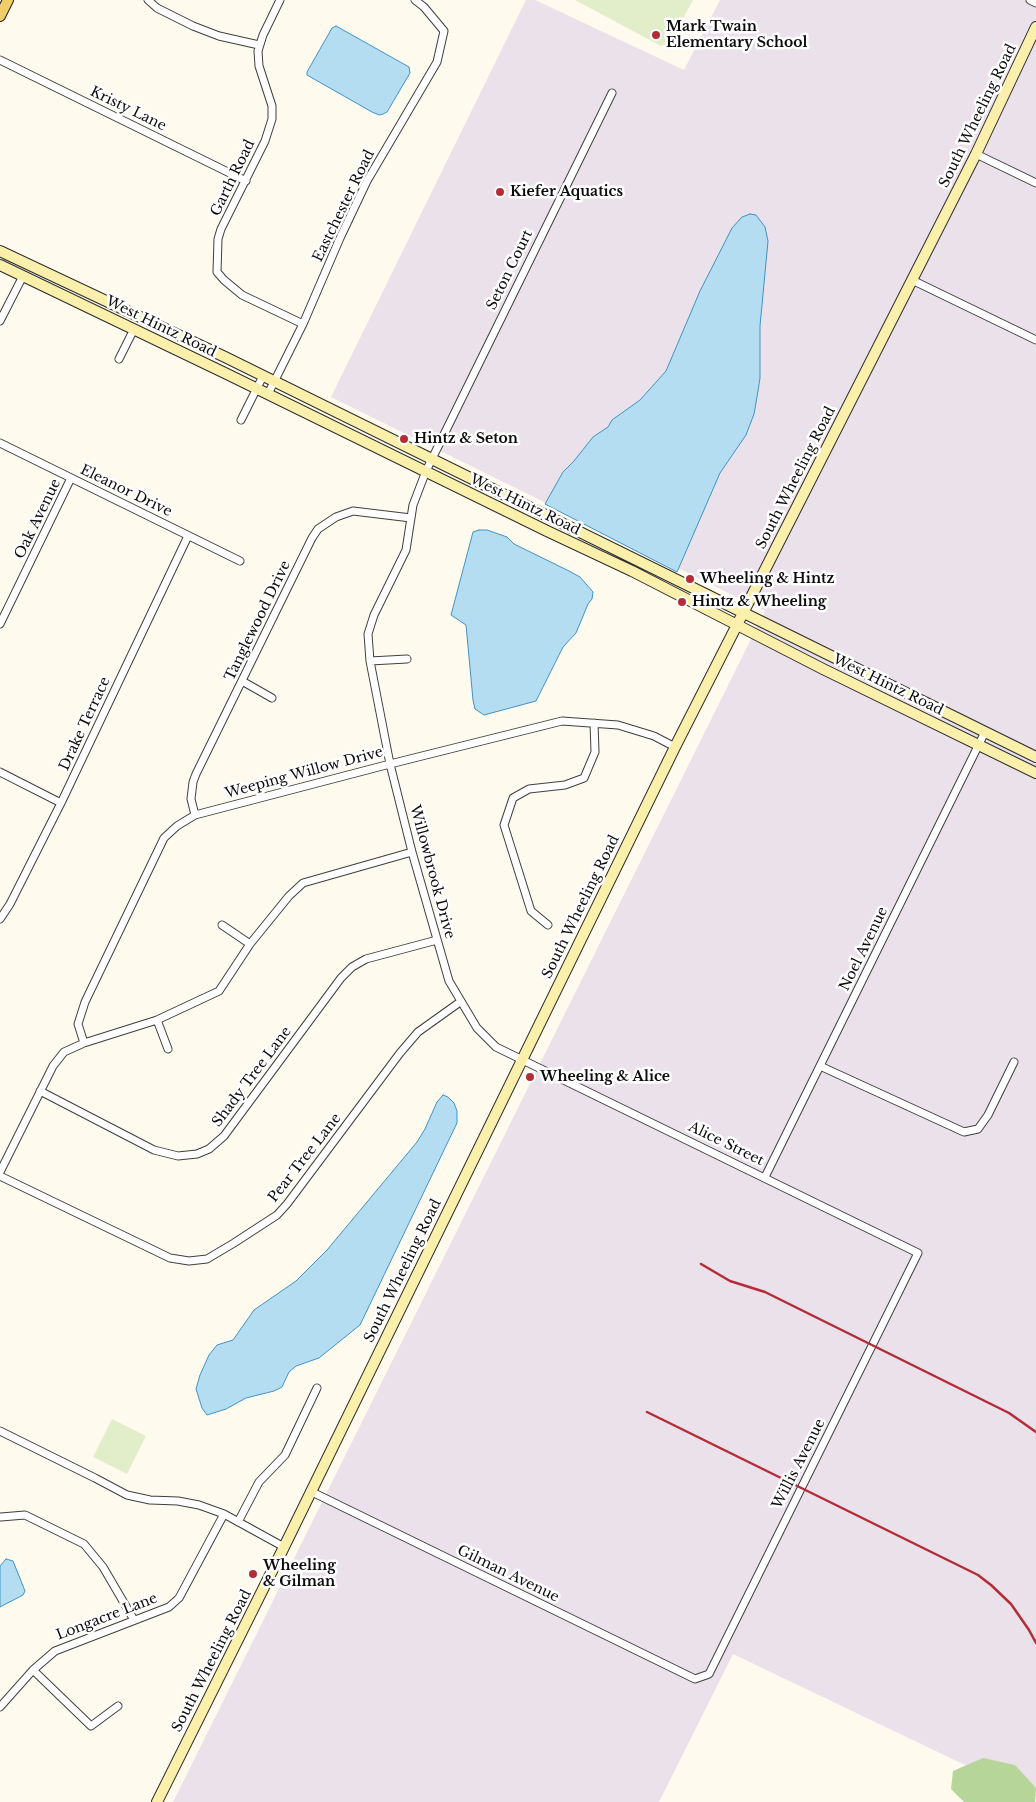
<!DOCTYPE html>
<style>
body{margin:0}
canvas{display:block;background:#fefaed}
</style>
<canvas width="1036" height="1802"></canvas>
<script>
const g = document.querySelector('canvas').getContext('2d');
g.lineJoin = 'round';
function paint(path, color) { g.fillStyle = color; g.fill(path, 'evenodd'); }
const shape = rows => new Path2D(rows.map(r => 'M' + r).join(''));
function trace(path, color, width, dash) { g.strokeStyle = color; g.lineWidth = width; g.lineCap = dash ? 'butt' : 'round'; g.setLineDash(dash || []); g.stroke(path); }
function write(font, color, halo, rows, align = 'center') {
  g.font = font + ' "Libre Baskerville",serif'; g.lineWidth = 5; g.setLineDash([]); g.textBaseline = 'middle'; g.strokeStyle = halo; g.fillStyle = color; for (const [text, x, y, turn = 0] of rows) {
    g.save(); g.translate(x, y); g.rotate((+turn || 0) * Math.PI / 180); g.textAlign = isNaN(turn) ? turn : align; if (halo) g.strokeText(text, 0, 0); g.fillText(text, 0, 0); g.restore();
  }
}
paint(shape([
 [526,0,535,0,684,70,720,0,1036,0,1036,1799,733,1654,659,1802,173,1802,765,611,331,397]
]), '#eae1eb');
paint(shape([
 [983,1758,1015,1765,1036,1788,1035,1802,964,1802,951,1789,953,1771]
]), '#b6d699');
paint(shape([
 [575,0,693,0,671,41,661,46],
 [112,1419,146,1436,127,1474,93,1457]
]), '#e2eeca');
const water = shape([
 [336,26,409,67,410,73,387,112,383,114,379,115,372,112,307,75,307,72,332,28,336,26],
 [750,214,756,215,765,227,768,241,760,326,760,378,757,397,754,414,746,435,720,473,677,572,545,504,563,472,574,461,593,437,608,427,612,420,640,400,666,371,700,291,732,228,742,217,750,214],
 [479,530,487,530,507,537,514,544,569,571,580,577,593,592,592,599,588,604,576,633,563,647,536,701,484,715,475,709,473,700,466,625,451,615,473,532,479,530],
 [443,1095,448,1097,454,1103,457,1111,457,1123,360,1325,319,1358,296,1366,289,1372,282,1387,274,1391,246,1398,226,1409,207,1415,202,1408,196,1389,200,1375,209,1355,217,1345,233,1340,254,1310,296,1281,327,1250,417,1142,425,1129,437,1102,443,1095],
 [6,1559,13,1561,25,1591,23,1595,0,1607,0,1566,6,1559]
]);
paint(water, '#b5ddf2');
trace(water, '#4093c5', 1);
const minor = shape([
 [148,0,157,8,193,26,219,36,259,45],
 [280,0,263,35,258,51,259,66,272,106,272,119,265,141,221,229,218,239,217,272,224,280,242,295,303,324],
 [1030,0,1036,3],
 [0,60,246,181],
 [976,154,1036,183],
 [912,280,1036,340],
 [0,321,23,276],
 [119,359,134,329],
 [268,394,303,324,340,238,367,181,437,62,444,31,424,7,415,0],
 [241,420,263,376],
 [0,443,240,561],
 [0,624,71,478],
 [370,661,407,659],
 [242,681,272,698],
 [0,772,61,803],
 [195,815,191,799,193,782,196,774,312,538,318,529,336,517,353,511,411,518],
 [0,919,10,904,61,803,188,536],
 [222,925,250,944],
 [548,925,531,911,504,825,513,798,529,789,565,785,584,778,595,752,594,723],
 [157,1020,168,1049],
 [84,1043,78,1024,85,1002,164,838,177,826,195,815,390,764,562,721,618,725,654,736,675,747],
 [820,1066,964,1132,978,1129,988,1115,1014,1062],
 [40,1091,154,1150,178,1156,197,1154,209,1149,224,1136,341,978,352,967,366,959,437,940],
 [0,1172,53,1066,64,1052,84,1043,157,1020,219,991,250,944,289,896,303,883,412,852],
 [0,1176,170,1258,189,1261,207,1259,234,1243,277,1215,287,1204,400,1053,418,1032,460,1002],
 [765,1177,985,732],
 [0,1431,95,1478,127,1495,150,1500,178,1501,199,1505,224,1514,284,1547],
 [310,1491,695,1679,709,1674,918,1253,496,1047,477,1028,449,981,412,852,390,764,370,661,368,634,374,615,406,550,413,505,426,471,612,93],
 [1,1517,25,1515,84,1544,103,1567,134,1620],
 [238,1522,259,1482,285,1455,317,1388],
 [33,1670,91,1726,118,1706],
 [0,1707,33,1670,55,1651,169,1607,179,1598,224,1514]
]);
const secondary = shape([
 [0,251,225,357,1036,757],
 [0,265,229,375,547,531,632,571,823,669,1036,773],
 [157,1802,284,1547,675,747,976,154,1036,27]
]);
const primary = shape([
 [0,16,8,0]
]);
trace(minor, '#3f3f3f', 9);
trace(secondary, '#2e2e2e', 12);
trace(primary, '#1d1d1d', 12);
trace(minor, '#fff', 7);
trace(secondary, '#faf0ac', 10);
trace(primary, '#f0cd6a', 10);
trace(shape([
 [701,1264,730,1281,765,1292,1009,1413,1036,1432],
 [647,1412,978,1575,991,1585,1011,1604,1029,1630,1036,1643]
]), '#b42d36', 2.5);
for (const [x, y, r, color] of [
 [656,35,5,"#b42d36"],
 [500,192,5,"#b42d36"],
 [404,439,5,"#b42d36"],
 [690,579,5,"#b42d36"],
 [682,602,5,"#b42d36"],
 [530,1077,5,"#b42d36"],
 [253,1574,5,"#b42d36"]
]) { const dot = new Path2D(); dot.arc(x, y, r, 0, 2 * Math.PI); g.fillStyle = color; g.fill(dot); trace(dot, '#fff', 2); }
write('bold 14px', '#0c0c0c', '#fff', [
 ["Mark Twain",666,27],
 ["Elementary School",666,43],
 ["Kiefer Aquatics",510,192],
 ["Hintz & Seton",414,439],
 ["Wheeling & Hintz",700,579],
 ["Hintz & Wheeling",692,602],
 ["Wheeling & Alice",540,1077],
 ["Wheeling",263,1566],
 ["& Gilman",263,1582]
], 'left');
write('14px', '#0c0c0c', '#fff', [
 ["Kristy Lane",128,109,26],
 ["South Wheeling Road",978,116,-64],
 ["Garth Road",233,178,-64],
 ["Eastchester Road",344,206,-64],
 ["Seton Court",510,270,-64],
 ["West Hintz Road",161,327,26],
 ["South Wheeling Road",796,478,-63],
 ["Eleanor Drive",126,491,26],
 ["West Hintz Road",525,505,26],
 ["Oak Avenue",38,519,-64],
 ["Tanglewood Drive",258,621,-64],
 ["West Hintz Road",888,685,26],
 ["Drake Terrace",85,724,-65],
 ["Weeping Willow Drive",304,773,-15],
 ["Willowbrook Drive",432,872,75],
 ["South Wheeling Road",581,907,-64],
 ["Noel Avenue",864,949,-64],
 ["Shady Tree Lane",252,1077,-53],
 ["Alice Street",726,1144,26],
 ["Pear Tree Lane",305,1158,-52],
 ["South Wheeling Road",403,1271,-64],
 ["Willis Avenue",799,1464,-63],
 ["Gilman Avenue",508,1574,26],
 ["Longacre Lane",107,1617,-21],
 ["South Wheeling Road",212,1661,-63]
]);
</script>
